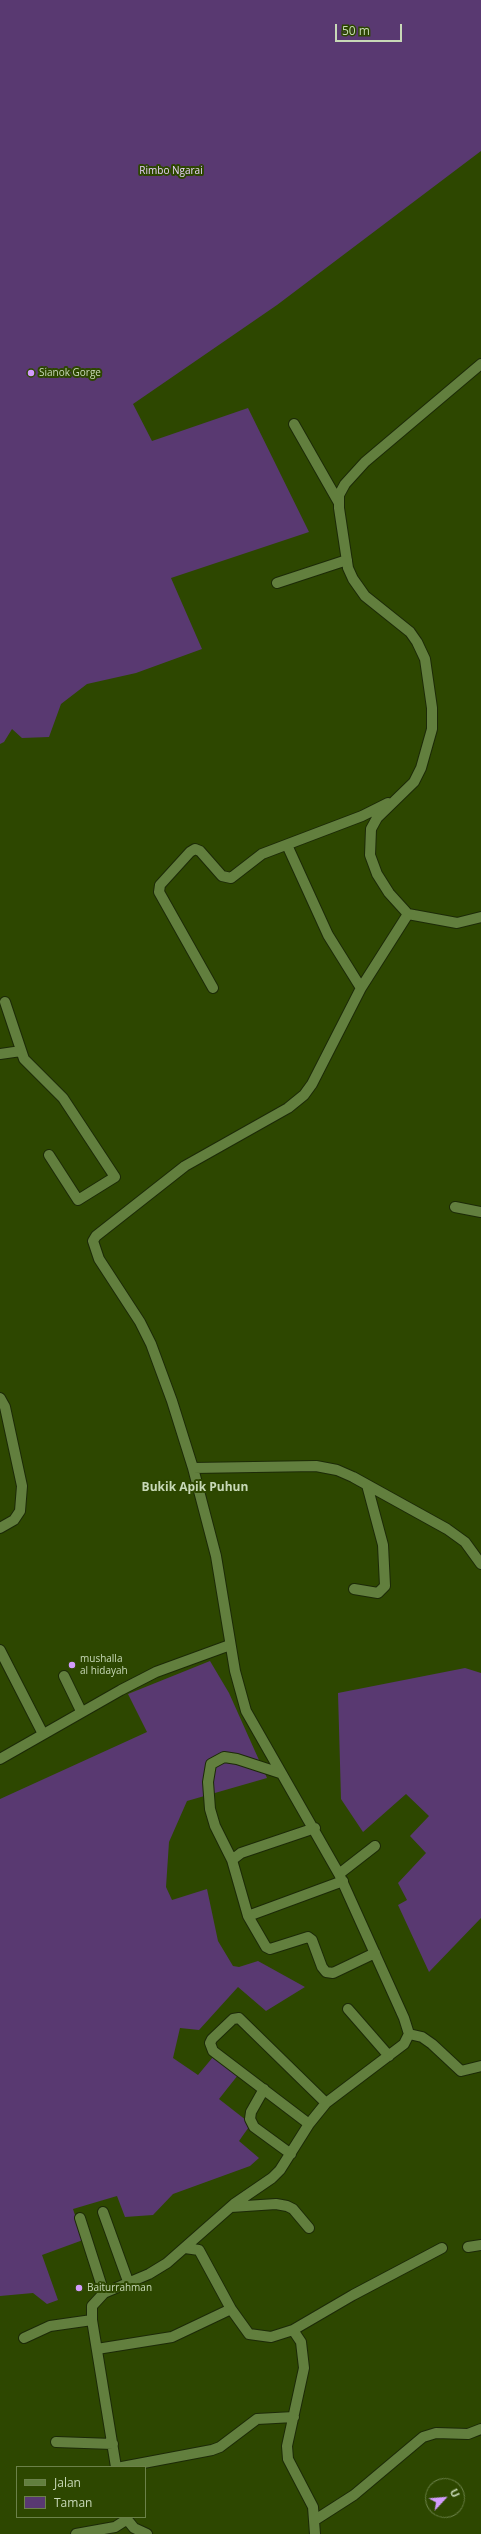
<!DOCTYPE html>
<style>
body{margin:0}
#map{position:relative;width:481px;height:2534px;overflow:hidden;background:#2d4700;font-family:"Open Sans",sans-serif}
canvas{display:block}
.legend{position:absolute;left:16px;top:2466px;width:130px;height:52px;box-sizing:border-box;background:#2d4700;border:1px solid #6b8149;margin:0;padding:5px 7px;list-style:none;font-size:12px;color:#c8d9b7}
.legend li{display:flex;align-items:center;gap:8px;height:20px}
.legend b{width:20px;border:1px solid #6b8149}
.north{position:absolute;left:425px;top:2478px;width:40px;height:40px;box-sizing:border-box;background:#2d4700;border:1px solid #6b8149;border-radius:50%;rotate:64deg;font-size:11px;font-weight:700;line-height:16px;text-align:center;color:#c8d9b7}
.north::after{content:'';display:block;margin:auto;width:14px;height:18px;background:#d39cfd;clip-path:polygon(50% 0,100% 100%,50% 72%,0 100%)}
.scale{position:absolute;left:335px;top:24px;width:67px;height:18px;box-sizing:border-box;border:2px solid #c8d9b7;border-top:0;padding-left:5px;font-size:12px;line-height:14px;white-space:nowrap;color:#c8d9b7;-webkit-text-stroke:3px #2d4700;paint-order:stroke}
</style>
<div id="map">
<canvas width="481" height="2534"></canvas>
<ul class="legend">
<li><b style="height:5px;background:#627f3e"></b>Jalan</li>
<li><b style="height:11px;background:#593971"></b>Taman</li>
</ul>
<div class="north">U</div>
<div class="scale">50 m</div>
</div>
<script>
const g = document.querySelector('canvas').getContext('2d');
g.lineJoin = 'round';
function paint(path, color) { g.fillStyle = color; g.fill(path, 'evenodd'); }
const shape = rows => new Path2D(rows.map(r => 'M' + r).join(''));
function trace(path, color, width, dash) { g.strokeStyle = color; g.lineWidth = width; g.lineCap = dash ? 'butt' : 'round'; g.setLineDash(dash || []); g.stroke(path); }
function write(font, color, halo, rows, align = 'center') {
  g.font = font + ' "Open Sans",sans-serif'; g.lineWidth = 4; g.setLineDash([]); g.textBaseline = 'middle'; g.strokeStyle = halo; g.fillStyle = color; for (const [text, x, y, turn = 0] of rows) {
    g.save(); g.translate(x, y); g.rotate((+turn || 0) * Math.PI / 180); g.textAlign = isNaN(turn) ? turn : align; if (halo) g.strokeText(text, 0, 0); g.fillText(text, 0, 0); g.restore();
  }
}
paint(shape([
 [0,0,481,0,481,151,277,305,133,404,152,441,248,408,309,532,171,578,202,649,136,673,87,684,61,704,49,737,22,738,12,729,4,742,0,744],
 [210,1661,229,1693,267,1778,187,1801,169,1842,166,1887,172,1900,207,1889,218,1941,233,1966,239,1967,258,1961,305,1987,266,2011,238,1987,199,2030,180,2028,173,2058,198,2075,213,2057,238,2075,219,2099,251,2124,239,2141,259,2158,250,2166,173,2194,153,2215,125,2217,117,2196,73,2209,83,2240,42,2255,58,2300,47,2304,33,2293,0,2296,0,1799,147,1732,128,1694],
 [465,1668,481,1673,481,1918,429,1972,398,1905,407,1900,398,1883,426,1853,410,1836,429,1816,406,1794,363,1832,341,1799,338,1693]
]), '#593971');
const minor = shape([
 [481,364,365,462,345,484,339,495,339,508,348,568,353,579,365,596,410,632,417,642,425,659,432,708,432,729,421,768,414,782,377,818,371,829,370,855,377,874,389,893,408,914,457,923,481,917],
 [294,424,339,503],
 [277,583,347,560],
 [287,845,328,935,361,988],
 [213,988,159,892,160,885,190,852,195,849,200,851,222,876,231,878,262,854,362,816,388,803],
 [5,1002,24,1059,63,1098,115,1177,78,1200,49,1155],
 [0,1054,21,1051],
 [455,1207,481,1212],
 [0,1398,5,1407,22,1486,20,1511,14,1520,0,1528],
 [193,1468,316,1466,337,1470,353,1477,447,1529,465,1542,481,1564],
 [354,1589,378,1593,385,1586,383,1545,367,1485],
 [0,1650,43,1734],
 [64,1676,81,1711],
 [0,1759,121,1690,156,1672,230,1645],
 [315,1828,241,1853,232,1860,248,1916,266,1947,270,1949,308,1937,312,1940,322,1967,326,1972,333,1973,375,1953],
 [232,1860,215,1826,210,1809,208,1782,211,1764,224,1757,237,1759,280,1773],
 [339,1874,375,1846],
 [248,1916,343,1881],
 [348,2009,389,2056],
 [409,2034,422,2037,432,2044,461,2071,481,2066],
 [264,2089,251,2112,250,2119,254,2127,291,2154],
 [309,2124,213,2051,210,2043,212,2039,233,2019,239,2018,326,2103],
 [231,2207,276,2204,287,2206,293,2209,309,2228],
 [103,2212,129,2284],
 [80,2218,104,2293],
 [468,2247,481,2245],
 [185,2248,199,2250,231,2309,249,2334,271,2337,293,2330,301,2342,304,2368,287,2446,288,2459,313,2507,315,2534],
 [293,2330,353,2295,442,2248],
 [24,2338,50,2326,92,2320],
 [97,2349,172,2337,231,2309],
 [56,2442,113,2444],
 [116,2467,92,2320,92,2306,104,2293,149,2274,167,2263,234,2204,272,2178,280,2170,309,2124,326,2103,404,2044,409,2034,404,2018,339,1874,246,1711,235,1671,216,1556,193,1468,172,1401,151,1344,140,1322,99,1259,93,1241,96,1236,185,1166,288,1108,304,1095,312,1084,361,988,408,914],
 [122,2467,212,2450,220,2447,257,2419,294,2417],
 [125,2517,134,2528,147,2534],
 [315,2520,354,2495,423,2437,436,2433,468,2434,481,2429],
 [76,2534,115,2527,126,2520]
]);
trace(minor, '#1c2a07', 12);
trace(minor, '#627f3e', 10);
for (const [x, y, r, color] of [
 [31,373,4,"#d39cfd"],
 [72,1665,4,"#d39cfd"],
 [79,2288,4,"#d39cfd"]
]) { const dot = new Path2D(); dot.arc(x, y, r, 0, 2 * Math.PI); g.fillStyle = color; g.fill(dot); trace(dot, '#2d4700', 1.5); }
write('10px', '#e8d3f9', '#2d4700', [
 ["Rimbo Ngarai",171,171]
]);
write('10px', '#c8d9b7', '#2d4700', [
 ["Sianok Gorge",39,373],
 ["mushalla",80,1659],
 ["al hidayah",80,1671],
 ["Baiturrahman",87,2288]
], 'left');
write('bold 12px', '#c8d9b7', '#2d4700', [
 ["Bukik Apik Puhun",195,1488]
]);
</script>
